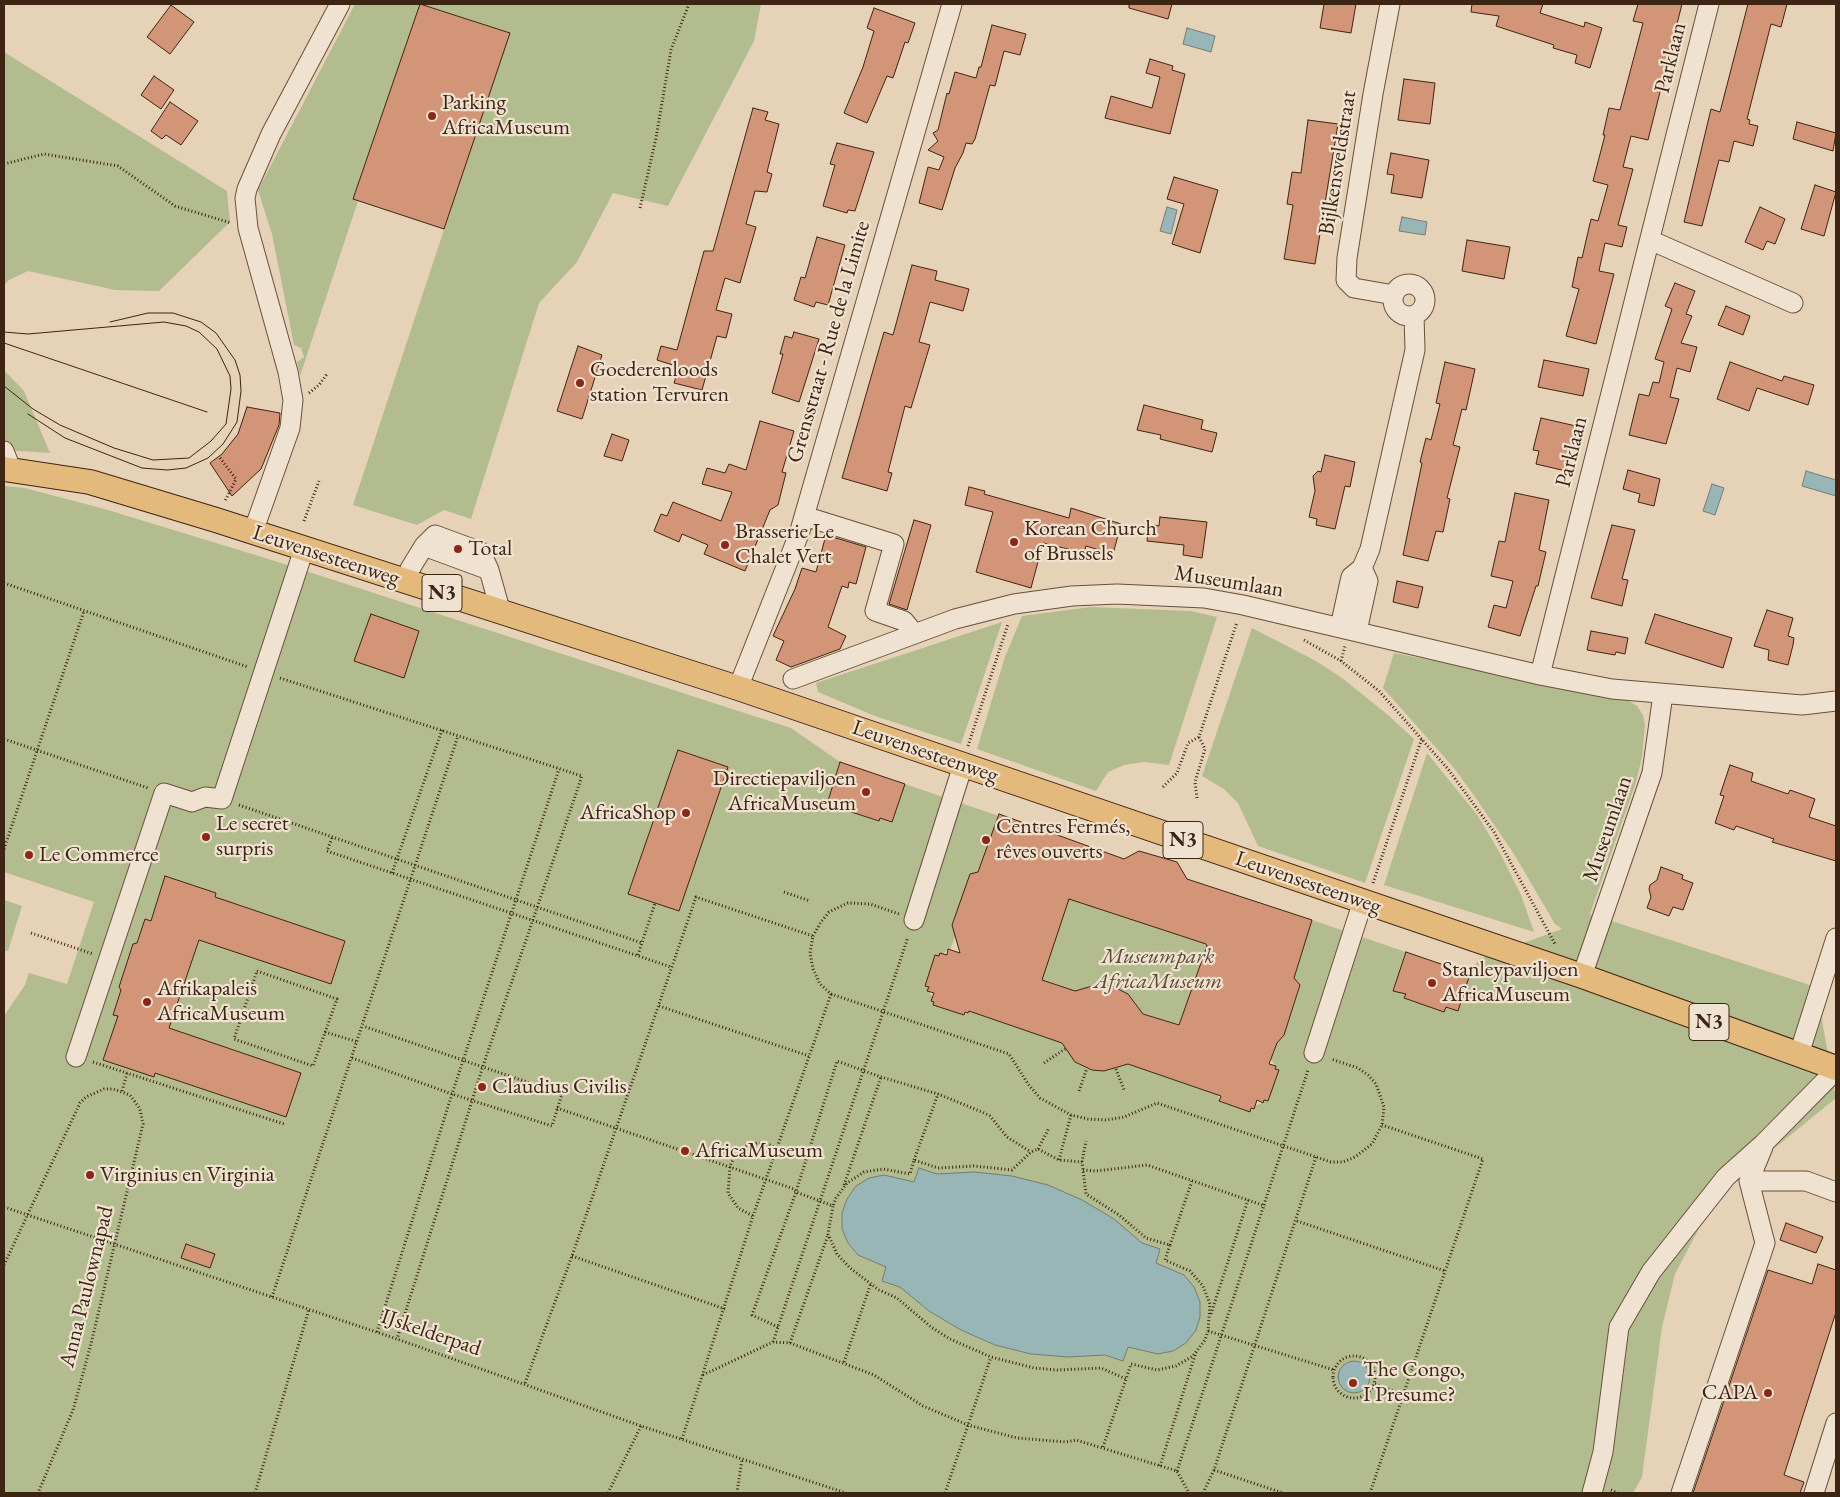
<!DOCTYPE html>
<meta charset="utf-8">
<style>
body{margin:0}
#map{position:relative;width:1840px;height:1497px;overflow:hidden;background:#e6d2b7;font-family:"EB Garamond",serif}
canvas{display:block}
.frame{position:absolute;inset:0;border:5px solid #3e2412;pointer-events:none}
</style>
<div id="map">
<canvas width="1840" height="1497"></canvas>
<div class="frame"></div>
</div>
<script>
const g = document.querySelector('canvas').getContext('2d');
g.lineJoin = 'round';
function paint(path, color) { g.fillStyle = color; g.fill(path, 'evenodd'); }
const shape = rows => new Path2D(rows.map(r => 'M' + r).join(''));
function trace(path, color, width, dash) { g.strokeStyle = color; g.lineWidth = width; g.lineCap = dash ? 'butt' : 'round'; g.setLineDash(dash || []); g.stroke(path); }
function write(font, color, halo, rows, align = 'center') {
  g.font = font + ' "EB Garamond",serif'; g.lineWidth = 4.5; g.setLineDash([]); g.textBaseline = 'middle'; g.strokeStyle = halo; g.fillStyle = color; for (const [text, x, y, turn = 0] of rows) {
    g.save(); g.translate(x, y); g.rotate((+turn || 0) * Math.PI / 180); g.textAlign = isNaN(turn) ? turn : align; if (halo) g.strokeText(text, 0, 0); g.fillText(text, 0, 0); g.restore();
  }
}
paint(shape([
 [355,4,420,4,353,199,358,201,300,376,297,362,304,357,301,348,294,345,272,234,258,190],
 [421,4,761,4,754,41,668,206,613,193,577,262,539,303,471,519,444,510,417,525,353,505,509,33],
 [4,52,227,191,230,222,159,291,115,290,28,271,9,280,4,285],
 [4,370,24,391,50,453,4,450],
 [4,486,25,488,108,510,275,561,791,728,840,762,828,801,840,805,839,808,878,821,880,818,892,822,905,784,999,816,950,950,948,949,943,954,940,953,939,956,935,955,925,986,929,987,928,991,933,997,933,1005,964,1015,969,1011,1062,1043,1075,1062,1087,1068,1104,1071,1128,1064,1218,1095,1219,1101,1250,1112,1256,1105,1263,1103,1264,1100,1268,1101,1278,1070,1275,1069,1276,1066,1271,1060,1275,1036,1282,1038,1284,1035,1300,987,1297,982,1292,983,1312,920,1406,952,1393,991,1406,994,1405,998,1444,1012,1446,1007,1458,1010,1470,974,1479,959,1562,929,1555,924,1514,854,1473,794,1454,768,1383,688,1394,653,1624,698,1637,706,1643,715,1645,725,1642,757,1636,782,1590,914,1816,987,1836,1098,1716,1196,1675,1274,1662,1327,1642,1477,1633,1493,4,1493,4,1016,25,985,29,973,67,984,94,902,4,872],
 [678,750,727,767,678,911,629,894],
 [165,876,216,893,215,897,345,941,331,983,199,940,169,1028,301,1073,286,1117,155,1073,154,1076,103,1060,118,1016,113,1015,121,990,119,986,133,944,137,943,145,919,151,921],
 [1091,607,1191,611,1217,617,1169,765,1144,762,1124,765,1108,772,1096,791,977,749,1005,657,1022,616],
 [1002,622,961,744,875,716,818,692,816,683],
 [1252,628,1316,661,1342,678,1388,715,1414,739,1365,883,1258,846,1238,803,1224,789,1202,776],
 [1427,753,1478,816,1501,855,1521,895,1534,932,1384,885],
 [1069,899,1206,944,1207,946,1179,1025,1142,1013,1128,994,1112,986,1096,985,1079,992,1042,980],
 [4,900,22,906,8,951,4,950]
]), '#b3bc8f');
const water = shape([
 [1187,28,1215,36,1211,52,1183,44,1187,28],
 [1167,207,1177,210,1171,234,1160,231,1167,207],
 [1402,217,1427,222,1425,235,1399,231,1402,217],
 [1806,471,1836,480,1836,496,1802,486,1806,471],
 [1712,484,1724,488,1715,515,1703,511,1712,484],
 [919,1168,937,1174,974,1172,1012,1176,1048,1185,1082,1200,1114,1219,1142,1243,1160,1249,1156,1263,1184,1275,1194,1287,1200,1302,1200,1317,1196,1330,1186,1343,1173,1351,1158,1354,1128,1347,1123,1361,1105,1355,1068,1357,1031,1354,995,1345,961,1330,929,1311,900,1287,882,1281,886,1267,858,1255,848,1243,842,1229,842,1213,847,1199,856,1186,869,1178,884,1175,914,1182,919,1168],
 '1338 1377a16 16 0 1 1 32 0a16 16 0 1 1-32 0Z'
]);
paint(water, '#99b6b7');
trace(water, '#757c75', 1);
const building = shape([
 [420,4,510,33,444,229,353,199,420,4],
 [1129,4,1172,4,1168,19,1129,8,1129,4],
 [1324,4,1356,4,1351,33,1320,28,1324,4],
 [1472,4,1543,4,1540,13,1584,27,1585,22,1602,28,1590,68,1575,63,1577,55,1553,48,1554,45,1496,26,1499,16,1471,12,1472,4],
 [1638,4,1682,4,1648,140,1631,136,1623,167,1633,169,1618,225,1627,227,1622,247,1605,243,1599,271,1614,274,1596,344,1566,336,1579,289,1572,287,1578,257,1582,258,1591,219,1598,221,1608,185,1593,181,1605,135,1603,135,1609,108,1620,110,1643,23,1633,21,1638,4],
 [1748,4,1787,4,1781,27,1771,24,1747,119,1750,120,1749,124,1758,126,1753,146,1734,141,1729,162,1719,160,1702,226,1684,222,1711,109,1720,112,1748,4],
 [171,5,194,22,170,54,147,37,171,5],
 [874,8,915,23,908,43,905,42,893,78,887,76,867,123,844,113,863,67,874,31,867,28,874,8],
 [992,25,1026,34,1020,55,1004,51,995,86,990,85,975,139,972,144,966,143,963,153,955,168,942,210,919,203,928,167,939,170,944,157,928,150,938,141,933,133,938,130,947,93,949,94,955,72,976,78,979,67,981,67,992,25],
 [1150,59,1173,66,1172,70,1185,74,1170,134,1105,118,1111,96,1152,108,1160,77,1146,73,1150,59],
 [154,76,174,90,161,109,141,95,154,76],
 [1404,79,1435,83,1430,124,1398,120,1404,79],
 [170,102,198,121,181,145,166,135,162,139,151,131,170,102],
 [753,108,768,112,765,120,779,124,767,172,772,174,767,192,755,191,746,224,756,227,740,283,725,278,716,310,732,314,726,338,717,336,702,390,674,383,679,367,657,360,661,346,677,350,704,251,713,251,753,108],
 [1308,120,1338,124,1315,264,1284,259,1293,205,1287,204,1292,172,1301,173,1308,120],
 [1797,122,1836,133,1833,151,1793,139,1797,122],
 [837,143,874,152,855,211,848,210,847,213,823,206,835,165,830,164,837,143],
 [1391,153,1429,160,1422,198,1391,193,1394,175,1387,174,1391,153],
 [1174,177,1218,190,1200,253,1172,244,1184,204,1167,199,1174,177],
 [1815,185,1836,192,1824,236,1801,229,1815,185],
 [1760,207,1785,219,1775,244,1767,241,1763,250,1745,242,1760,207],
 [817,237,845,245,828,305,816,302,814,307,794,300,801,277,805,278,817,237],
 [1467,240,1510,247,1504,279,1462,271,1467,240],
 [912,265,937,271,935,280,969,289,963,311,930,302,919,342,930,345,911,408,905,406,888,472,892,473,887,491,842,478,884,332,893,335,912,265],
 [1675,283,1695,291,1686,314,1692,316,1681,343,1697,347,1690,372,1677,368,1670,397,1679,399,1666,444,1629,435,1639,394,1649,396,1653,382,1659,383,1664,362,1655,359,1672,309,1665,306,1675,283],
 [1726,306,1750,316,1743,335,1718,325,1726,306],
 [794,332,819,339,799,402,772,393,783,354,780,354,785,336,792,338,794,332],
 [578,346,602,355,582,419,557,411,578,346],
 [1544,360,1589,369,1583,396,1538,387,1544,360],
 [1445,362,1475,369,1466,410,1462,409,1453,445,1460,447,1447,498,1450,499,1443,532,1436,531,1428,561,1403,555,1422,463,1420,462,1426,438,1431,440,1440,404,1436,403,1445,362],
 [1730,362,1782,381,1784,376,1814,385,1808,405,1757,388,1749,411,1717,399,1730,362],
 [1144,405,1203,420,1201,429,1217,433,1212,452,1160,439,1161,435,1137,430,1144,405],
 [247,407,280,413,279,425,261,469,232,496,210,463,222,454,238,434,247,407],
 [1541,418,1576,426,1566,471,1536,464,1539,451,1533,450,1541,418],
 [760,421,794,431,782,472,786,473,778,505,770,510,745,571,704,554,708,545,682,534,679,542,654,531,661,514,667,516,673,502,721,521,732,492,702,484,707,468,725,473,729,464,746,470,760,421],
 [612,434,629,440,622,461,604,456,612,434],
 [1325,455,1355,462,1350,487,1345,486,1335,529,1316,525,1317,519,1309,517,1315,491,1313,476,1318,471,1321,472,1325,455],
 [1628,470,1660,479,1654,506,1638,502,1640,494,1623,489,1628,470],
 [969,487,985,491,984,494,1069,518,1071,508,1121,524,1113,554,1086,546,1084,553,1043,543,1031,588,976,572,993,512,965,505,969,487],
 [1515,493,1549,500,1539,550,1546,552,1538,586,1536,586,1520,636,1488,627,1494,605,1506,608,1513,581,1491,576,1499,541,1505,542,1515,493],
 [1160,517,1207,522,1202,558,1183,555,1184,545,1147,541,1149,524,1159,526,1160,517],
 [914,520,931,525,907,610,889,604,914,520],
 [1612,525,1635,530,1622,579,1628,580,1622,606,1591,598,1612,525],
 [826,535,866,547,856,584,849,582,848,588,842,586,828,627,846,636,840,649,791,667,776,660,784,641,773,636,795,589,802,568,816,572,826,535],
 [1397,581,1423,587,1418,608,1393,602,1397,581],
 [1767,610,1793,618,1788,636,1794,638,1793,645,1788,665,1768,660,1769,650,1754,646,1767,610],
 [371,614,419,631,404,678,354,661,371,614],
 [1655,614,1732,638,1723,668,1645,643,1655,614],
 [1591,631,1628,638,1625,654,1616,652,1615,655,1587,650,1591,631],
 [678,750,728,767,679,911,628,894,678,750],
 [840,762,905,784,892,822,880,818,879,821,839,808,840,805,828,801,840,762],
 [1730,765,1753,773,1751,781,1788,794,1790,790,1815,799,1809,817,1836,826,1836,861,1772,842,1774,839,1736,826,1734,830,1715,823,1724,796,1720,795,1730,765],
 [999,814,1124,859,1139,851,1177,862,1187,879,1312,920,1294,978,1300,985,1284,1035,1277,1043,1269,1064,1276,1066,1275,1069,1279,1070,1268,1101,1264,1100,1263,1103,1257,1100,1254,1109,1251,1108,1250,1112,1219,1101,1221,1096,1128,1064,1104,1071,1092,1070,1075,1062,1062,1043,969,1011,968,1013,965,1012,964,1015,933,1005,934,1002,931,1001,934,993,927,991,929,987,925,986,935,955,939,956,940,953,947,955,948,949,960,953,952,925,970,874,978,872,999,814],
 [1069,899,1206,944,1207,946,1179,1025,1143,1014,1128,994,1112,986,1096,985,1075,991,1042,980,1069,899],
 [1661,867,1683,875,1682,879,1693,883,1683,910,1673,907,1669,916,1647,908,1651,897,1649,889,1650,885,1657,880,1661,867],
 [165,876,216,893,215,897,345,941,331,984,199,940,169,1028,301,1073,286,1117,155,1073,154,1077,103,1060,118,1016,113,1015,121,990,119,987,133,944,137,943,145,919,151,921,165,876],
 [1406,952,1470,974,1458,1011,1446,1007,1444,1012,1404,998,1406,994,1393,991,1406,952],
 [1786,1223,1823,1237,1816,1253,1780,1240,1786,1223],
 [186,1244,215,1254,210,1268,181,1258,186,1244],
 [1818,1264,1836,1270,1836,1312,1784,1475,1804,1482,1800,1493,1693,1493,1768,1270,1812,1284,1818,1264]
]);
paint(building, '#d39578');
trace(building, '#3e2412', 1);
const minor = shape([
 [1390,4,1373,94,1347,258,1346,280,1354,288,1394,295],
 [1650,240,1793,303],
 '1393 300a16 16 0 1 1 32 0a16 16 0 1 1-32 0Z',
 [4,451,11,469],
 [804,516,894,544,875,611,904,621,914,633],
 [253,532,290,428,293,400,288,372,248,228,245,198,247,189,271,134,340,4],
 [424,546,435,535,481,552,489,570],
 [405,582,410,569,424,546,489,570,501,613],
 [1340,627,1351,577,1362,568],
 [1357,631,1368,581,1362,568,1370,549,1415,350,1414,315],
 [1540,675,1709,4],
 [793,679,955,619,1014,604,1072,596,1117,594,1204,598,1243,605,1540,675,1612,689,1802,705,1836,701],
 [738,688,799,534,952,4],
 [914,920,963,765],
 [1582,976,1652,773,1663,694],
 [1314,1053,1363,901],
 [1799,1054,1836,938],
 [76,1057,164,793,192,802,205,797,222,799,304,549],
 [1749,1181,1806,1181,1836,1192],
 [1592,1493,1603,1452,1619,1327,1651,1272,1726,1177,1764,1143,1836,1070],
 [1681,1493,1765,1243,1749,1181,1763,1147],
 [1814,1493,1836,1423]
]);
const major = shape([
 [4,469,90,482,216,520,738,688,1582,976,1836,1068]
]);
trace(minor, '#68503b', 21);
trace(major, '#3e2412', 26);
trace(shape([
 [4,164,44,154,118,166,175,206,231,223],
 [640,208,656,138,671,50,689,4],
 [309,393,319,385,327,374],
 [220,458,236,479,225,501],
 [304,521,319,481],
 [4,583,248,667],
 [1304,640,1341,661,1379,691,1448,769,1494,832,1555,944],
 [1341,661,1345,646],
 [280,678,582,776,483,1066,397,1339],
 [4,739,148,788],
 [968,746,1008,624],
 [1163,787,1177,773,1188,743,1199,737],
 [1197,798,1195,782,1205,749,1199,737,1237,622],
 [239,805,642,943],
 [332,838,327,851,671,967],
 [4,849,84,611],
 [392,873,442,730],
 [1373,883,1422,738],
 [784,892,810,901],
 [31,933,93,954],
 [813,936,821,922,829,912,848,903,870,904,899,914],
 [638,955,655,903],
 [257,971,337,999,313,1066,234,1039,257,971],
 [831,994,1009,1054,1028,1084,1040,1098,1071,1115,1088,1119,1106,1120,1124,1117,1157,1103,1331,1162,1343,1162,1355,1157,1372,1144,1382,1125,1384,1107,1376,1084,1368,1075,1358,1068,1331,1059],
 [659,1006,809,1056],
 [325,1032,358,1042],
 [352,1058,452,1094,552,1126,562,1094,363,1026],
 [93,1062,284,1124],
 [1044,1063,1065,1049],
 [1116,1069,1124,1090],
 [122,1091,127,1073],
 [1079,1091,1087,1068],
 [557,1108,794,1189,796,1192,833,1206,828,1234,837,1254,850,1268,879,1290,897,1298,931,1327,950,1339,991,1357,1034,1368,1057,1370,1101,1368,1126,1379,1131,1364,1157,1370,1176,1366,1193,1356,1205,1340,1208,1331,1210,1304,1203,1286,1190,1271,1165,1260,1170,1245,1146,1238,1119,1215,1086,1194,1082,1162,1059,1160,1038,1149,1031,1152,1012,1170,974,1166,938,1168,914,1160,910,1174,883,1169,864,1172,847,1183,836,1198,833,1206],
 [1038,1149,1049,1128],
 [914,1160,938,1094],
 [1059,1160,1071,1115],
 [1082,1162,1086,1141],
 [1083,1170,1096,1171,1147,1165,1265,1206],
 [844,1185,881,1077],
 [4,1207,397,1339,641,1426,846,1493],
 [1297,1221,1445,1271],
 [1170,1245,1192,1181],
 [572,1256,725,1309],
 [4,1265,80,1103,86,1097,104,1089,113,1089,130,1095,140,1109,143,1124,91,1344,73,1410,38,1493],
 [272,1297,458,736],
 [1211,1314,1248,1200],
 [778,1327,752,1315,796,1192,837,1061,881,1077,938,1094,982,1112,990,1116,1007,1137,1031,1152],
 [1208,1331,1334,1370],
 [377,1332,452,1094,559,769],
 [773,1342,908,937],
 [790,1343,828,1235],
 '1333 1377a21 21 0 1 1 42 0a21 21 0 1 1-42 0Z',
 [844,1362,871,1283],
 [703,1375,773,1342,790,1343,874,1375,923,1406,968,1425,1017,1438,1066,1442,1076,1440,1177,1471,1189,1493],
 [525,1383,572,1256,696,897,813,936,810,953,813,969,820,984,831,994,753,1216],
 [1375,1384,1404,1395],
 [682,1439,753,1216,738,1208,728,1193,730,1166,736,1154,744,1147,757,1143,768,1144,776,1148],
 [1103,1447,1126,1379],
 [1160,1466,1196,1352],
 [1214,1470,1283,1493],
 [1177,1471,1308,1070],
 [1611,1490,1618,1493],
 [255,1493,309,1309],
 [608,1493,641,1426],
 [737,1493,742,1459],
 [945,1493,991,1357],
 [1203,1493,1214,1470,1316,1157],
 [1370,1493,1483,1159,1382,1125]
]), '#3e2412', 3, [1, 2.5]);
trace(minor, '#efe2d0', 19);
trace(major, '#e3b97c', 24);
trace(shape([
 [4,332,28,334,164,322,186,326,199,332,217,349,230,376,231,389,226,424,211,441,189,458,153,460,114,448,60,425,33,409,4,386],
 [4,343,207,412],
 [28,414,65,438,142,468,167,470,186,468,208,458,223,444,237,422,241,391,240,375,235,360,216,333,201,322,173,313,148,313,110,322]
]), '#3e2412', 1);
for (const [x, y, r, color] of [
 [432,116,5,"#8f2418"],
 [580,383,5,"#8f2418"],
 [1014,542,5,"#8f2418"],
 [725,545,5,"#8f2418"],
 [458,549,5,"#8f2418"],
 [866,792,5,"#8f2418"],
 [686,813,5,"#8f2418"],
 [206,837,5,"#8f2418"],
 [986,840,5,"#8f2418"],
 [29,855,5,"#8f2418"],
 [1432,983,5,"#8f2418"],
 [147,1002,5,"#8f2418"],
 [482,1087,5,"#8f2418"],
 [685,1151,5,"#8f2418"],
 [90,1175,5,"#8f2418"],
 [1353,1383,5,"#8f2418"],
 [1768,1393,5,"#8f2418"]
]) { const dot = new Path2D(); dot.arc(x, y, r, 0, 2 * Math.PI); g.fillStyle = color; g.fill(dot); trace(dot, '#efe2d0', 2); }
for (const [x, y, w] of [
 [442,593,40],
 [1183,840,40],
 [1709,1022,40]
]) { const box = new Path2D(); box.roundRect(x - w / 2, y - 18.5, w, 37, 4); g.fillStyle = '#efe2d0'; g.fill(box); trace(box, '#3e2412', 1); }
write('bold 21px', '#3e2412', null, [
 ["N3",442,593],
 ["N3",1183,840],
 ["N3",1709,1022]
]);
write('22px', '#3e2412', '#efe2d0', [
 ["Parklaan",1671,58,-76],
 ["Bijlkensveldstraat",1338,163,-81],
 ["Grensstraat - Rue de la Limite",829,342,-74],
 ["Parklaan",1572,452,-76],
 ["Leuvensesteenweg",326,556,18],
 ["Museumlaan",1229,582,9],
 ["Leuvensesteenweg",925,752,19],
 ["Museumlaan",1608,829,-71],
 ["Leuvensesteenweg",1308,883,19],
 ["Anna Paulownapad",87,1287,-76],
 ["IJskelderpad",431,1333,19]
]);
write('22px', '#3e2412', '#efe2d0', [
 ["Parking",442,103],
 ["AfricaMuseum",442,128],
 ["Goederenloods",590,370],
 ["station Tervuren",590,395],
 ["Korean Church",1024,529],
 ["of Brussels",1024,554],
 ["Brasserie Le",735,532],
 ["Chalet Vert",735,557],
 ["Total",468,549],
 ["Directiepaviljoen",856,779,"right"],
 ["AfricaMuseum",856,804,"right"],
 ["AfricaShop",676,813,"right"],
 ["Le secret",216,824],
 ["surpris",216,849],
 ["Centres Fermés,",996,827],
 ["rêves ouverts",996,852],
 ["Le Commerce",39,855],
 ["Stanleypaviljoen",1442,970],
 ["AfricaMuseum",1442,995],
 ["Afrikapaleis",157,989],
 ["AfricaMuseum",157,1014],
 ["Claudius Civilis",492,1087],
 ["AfricaMuseum",695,1151],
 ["Virginius en Virginia",100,1175],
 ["The Congo,",1363,1370],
 ["I Presume?",1363,1395],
 ["CAPA",1758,1393,"right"]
], 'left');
write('italic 22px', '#5b4a31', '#efe2d0', [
 ["Museumpark",1158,957],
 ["AfricaMuseum",1158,982]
]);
</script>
